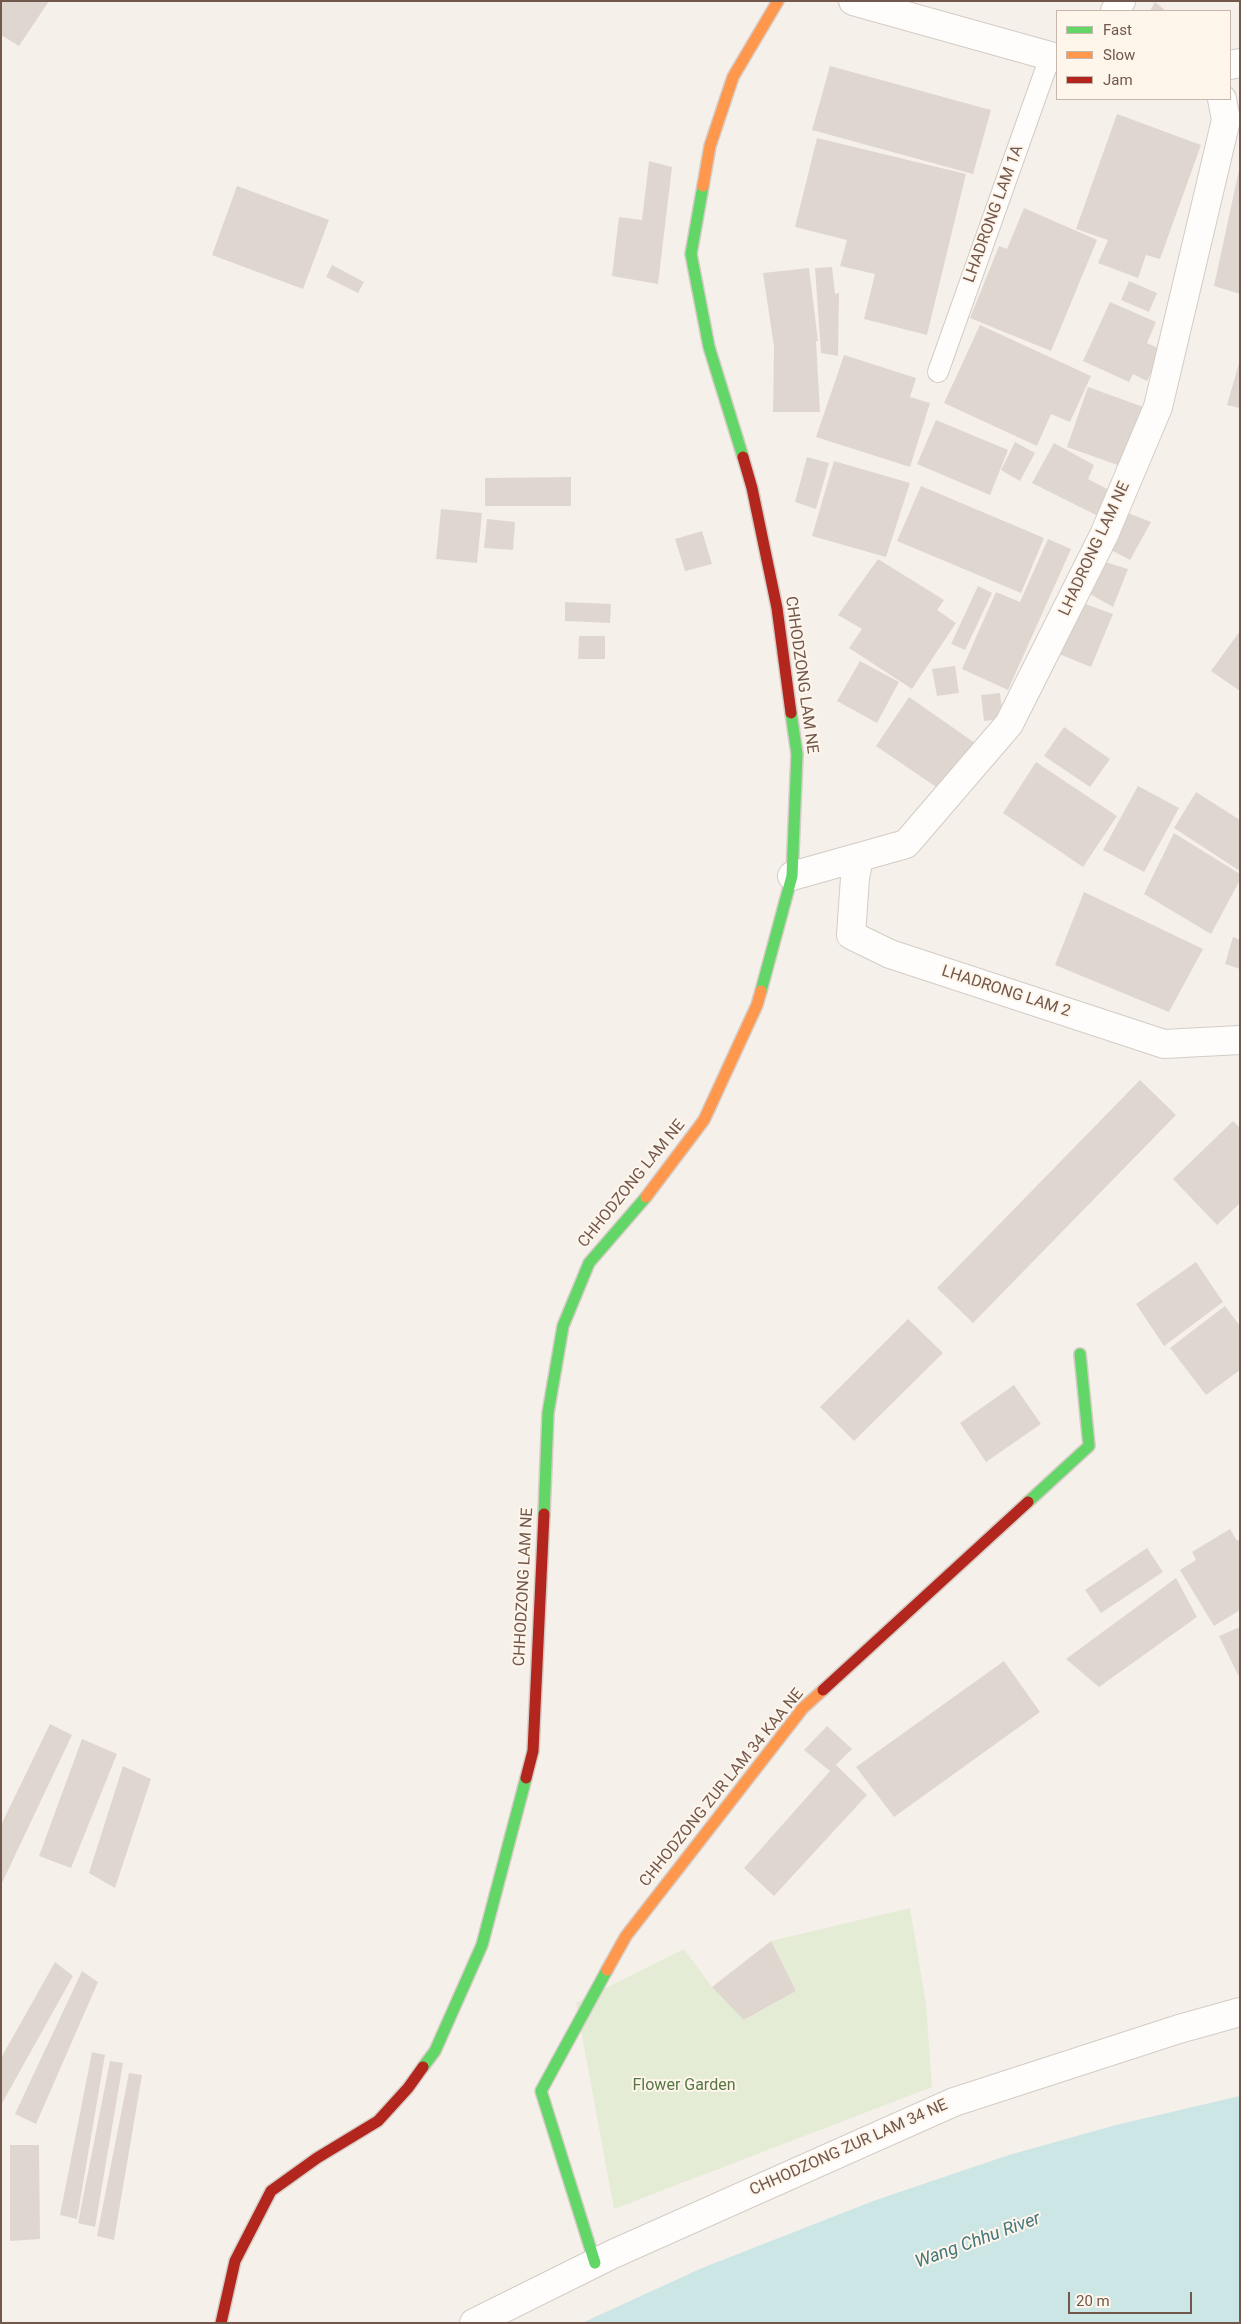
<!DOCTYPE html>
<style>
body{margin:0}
#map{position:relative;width:1241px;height:2324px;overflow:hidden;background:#f6f0ea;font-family:Roboto,sans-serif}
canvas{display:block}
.frame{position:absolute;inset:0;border:2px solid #72574c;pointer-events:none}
.legend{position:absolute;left:1056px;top:10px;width:175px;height:90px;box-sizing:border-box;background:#fef5eb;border:1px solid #c6b6ab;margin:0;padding:6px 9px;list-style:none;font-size:15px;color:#72574c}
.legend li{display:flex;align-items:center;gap:10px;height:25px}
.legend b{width:25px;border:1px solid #c6b6ab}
.scale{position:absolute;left:1068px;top:2292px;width:124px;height:22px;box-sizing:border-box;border:2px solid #72574c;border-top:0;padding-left:6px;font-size:15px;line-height:18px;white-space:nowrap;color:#72574c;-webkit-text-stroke:4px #fef5eb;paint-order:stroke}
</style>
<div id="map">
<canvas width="1241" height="2324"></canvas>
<div class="frame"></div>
<ul class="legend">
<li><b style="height:6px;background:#63d668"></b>Fast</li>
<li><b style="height:6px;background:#ff974d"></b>Slow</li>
<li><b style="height:6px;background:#b3261e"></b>Jam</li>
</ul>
<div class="scale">20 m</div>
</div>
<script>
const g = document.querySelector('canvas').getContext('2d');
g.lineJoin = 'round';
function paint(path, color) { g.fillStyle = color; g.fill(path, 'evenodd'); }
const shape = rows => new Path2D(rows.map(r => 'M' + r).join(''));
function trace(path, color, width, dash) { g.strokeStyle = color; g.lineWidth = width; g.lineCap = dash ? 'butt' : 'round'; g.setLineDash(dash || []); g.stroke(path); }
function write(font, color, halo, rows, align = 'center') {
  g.font = font + ' Roboto,sans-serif'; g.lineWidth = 4; g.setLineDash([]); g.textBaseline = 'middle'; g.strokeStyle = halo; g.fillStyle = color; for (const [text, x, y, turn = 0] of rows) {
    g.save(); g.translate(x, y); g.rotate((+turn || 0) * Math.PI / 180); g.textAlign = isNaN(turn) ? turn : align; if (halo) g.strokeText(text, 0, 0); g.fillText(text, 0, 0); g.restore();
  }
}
paint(shape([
 [910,1908,926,2004,932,2087,614,2209,576,2003,684,1949,712,1987,745,2020,796,1991,771,1941]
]), '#e4ecd5');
paint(shape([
 [1240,2096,1240,2323,582,2323,702,2268,876,2200,1009,2155,1116,2125]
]), '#cce5e5');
paint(shape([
 [1,1,49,1,19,46,1,35],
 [1155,2,1166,11,1150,11],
 [830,66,991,110,973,174,812,130],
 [1117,114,1201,145,1160,259,1146,255,1138,278,1098,263,1108,240,1076,229],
 [817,138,966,174,927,335,864,319,875,274,840,266,847,240,795,227],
 [649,161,672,167,658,284,612,276,619,217,642,220],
 [1239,170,1240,170,1240,294,1214,286],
 [237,186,329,220,303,289,212,255],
 [1024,208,1097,240,1051,351,970,318,999,246,1007,249],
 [332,265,364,282,358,293,326,277],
 [832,267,835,294,839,293,838,356,821,353,815,268],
 [809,268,818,341,816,341,820,412,773,412,774,347,763,273],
 [1129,281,1157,293,1149,312,1121,300],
 [1110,302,1156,322,1147,343,1162,350,1147,381,1133,374,1129,382,1083,361],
 [980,325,1091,376,1070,422,1051,414,1037,446,944,403],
 [844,355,916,378,910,397,930,403,910,467,816,437],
 [1239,363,1240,363,1240,408,1227,405],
 [1088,387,1149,409,1126,468,1067,447],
 [936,420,1008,450,990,495,917,464],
 [1015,442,1035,453,1020,481,1001,470],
 [1054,443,1094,465,1088,479,1109,490,1096,515,1032,483],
 [807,457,829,463,816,509,795,502],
 [834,461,910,483,886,557,812,536],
 [571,477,571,506,485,506,485,478],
 [921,486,1044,538,1021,593,897,541],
 [441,509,482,513,477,563,436,559],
 [1128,513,1151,522,1130,560,1111,550],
 [487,519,515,522,513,550,484,548],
 [702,531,712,564,685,571,675,539],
 [1048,539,1071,549,1008,690,962,669,996,592,1020,602],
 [878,559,944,600,937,610,956,623,912,689,849,648,862,629,838,615],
 [1105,562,1128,569,1113,607,1090,594],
 [978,586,992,593,965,650,951,644],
 [565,602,611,604,610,623,565,621],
 [1080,602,1113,614,1091,667,1059,654],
 [1240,631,1240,691,1211,671],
 [579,636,605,636,605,659,578,659],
 [860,661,899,682,877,723,837,701],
 [955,666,959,693,937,696,932,669],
 [1000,693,1003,719,984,721,981,695],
 [909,697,975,743,942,791,876,746],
 [1064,727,1110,759,1090,787,1044,756],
 [1036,762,1117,816,1083,867,1003,813],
 [1138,786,1179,808,1144,872,1103,850],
 [1196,792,1240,820,1240,871,1174,828],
 [1174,833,1240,874,1240,880,1211,934,1144,894],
 [1084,892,1203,949,1169,1012,1055,965],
 [1233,937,1240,940,1240,969,1225,964],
 [1140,1080,1176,1115,973,1323,937,1288],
 [1233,1121,1240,1128,1240,1203,1217,1225,1173,1179],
 [1196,1262,1223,1302,1164,1346,1136,1304],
 [1225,1306,1240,1326,1240,1370,1206,1395,1170,1348],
 [908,1319,943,1353,854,1441,820,1407],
 [1014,1385,1041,1424,986,1462,960,1423],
 [1230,1529,1237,1541,1240,1539,1240,1610,1214,1626,1180,1570,1196,1560,1192,1552],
 [1147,1548,1163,1572,1101,1613,1085,1590],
 [1176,1578,1197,1617,1099,1687,1066,1659],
 [1240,1627,1240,1679,1219,1636],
 [1004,1661,1040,1712,894,1817,856,1767],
 [50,1724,72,1735,1,1885,1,1825],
 [827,1726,852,1749,836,1765,867,1795,774,1896,744,1868,830,1771,804,1750],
 [82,1739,117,1754,71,1868,39,1856],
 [123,1766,151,1779,115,1888,89,1873],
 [771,1941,796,1991,744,2020,712,1987],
 [55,1962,73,1976,1,2105,1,2058],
 [82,1971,98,1982,36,2124,15,2114],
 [92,2052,105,2055,77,2219,60,2215],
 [110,2061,123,2063,95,2227,78,2223],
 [129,2073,142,2075,114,2240,97,2236],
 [10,2145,39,2145,40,2239,10,2241]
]), '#dfd6d0');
const lane = shape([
 [938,372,1050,57]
]);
const street = shape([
 [853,1,1057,58],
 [1115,11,1121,1],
 [1230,65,1240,63],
 [859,858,855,878,851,935,890,954,1164,1044,1240,1040],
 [792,876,906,844,1009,724,1104,535,1158,407,1226,120,1222,99],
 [474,2323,613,2254,954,2102,1179,2029,1240,2012]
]);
const fast = shape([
 [703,186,691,254,709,347,743,457],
 [761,991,792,876,797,754,791,713],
 [1028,1502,1089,1446,1080,1354],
 [544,1514,548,1413,563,1326,589,1263,646,1197],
 [423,2067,435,2051,482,1945,526,1778],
 [595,2263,541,2091,607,1970]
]);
const slow = shape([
 [703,186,710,146,733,77,778,1],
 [646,1197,704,1120,757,1005,761,991],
 [607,1970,626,1936,803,1708,823,1690]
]);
const jam = shape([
 [743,457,752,488,777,608,791,713],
 [823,1690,1028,1502],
 [526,1778,533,1751,544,1514],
 [221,2323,235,2261,271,2191,317,2158,378,2121,408,2088,423,2067]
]);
trace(lane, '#d3ccc5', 22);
trace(street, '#d3ccc5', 30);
trace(fast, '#d5ccc6', 14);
trace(slow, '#d5ccc6', 14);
trace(jam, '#d5ccc6', 14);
trace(lane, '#fefdfc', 20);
trace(street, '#fefdfc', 28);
trace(fast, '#63d668', 11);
trace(slow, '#ff974d', 11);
trace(jam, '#b3261e', 11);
write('16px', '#72574c', '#fef5eb', [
 ["LHADRONG LAM 1A",994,214,-70],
 ["LHADRONG LAM NE",1095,549,-65],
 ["CHHODZONG LAM NE",801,675,82],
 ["LHADRONG LAM 2",1006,992,18],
 ["CHHODZONG LAM NE",632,1184,-51],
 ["CHHODZONG LAM NE",524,1587,-87],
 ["CHHODZONG ZUR LAM 34 KAA NE",722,1788,-51],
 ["CHHODZONG ZUR LAM 34 NE",849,2148,-24]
]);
write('16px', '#577844', '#fef5eb', [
 ["Flower Garden",684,2086]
]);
write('italic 18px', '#43787e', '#fef5eb', [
 ["Wang Chhu River",978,2241,-20]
]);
</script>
